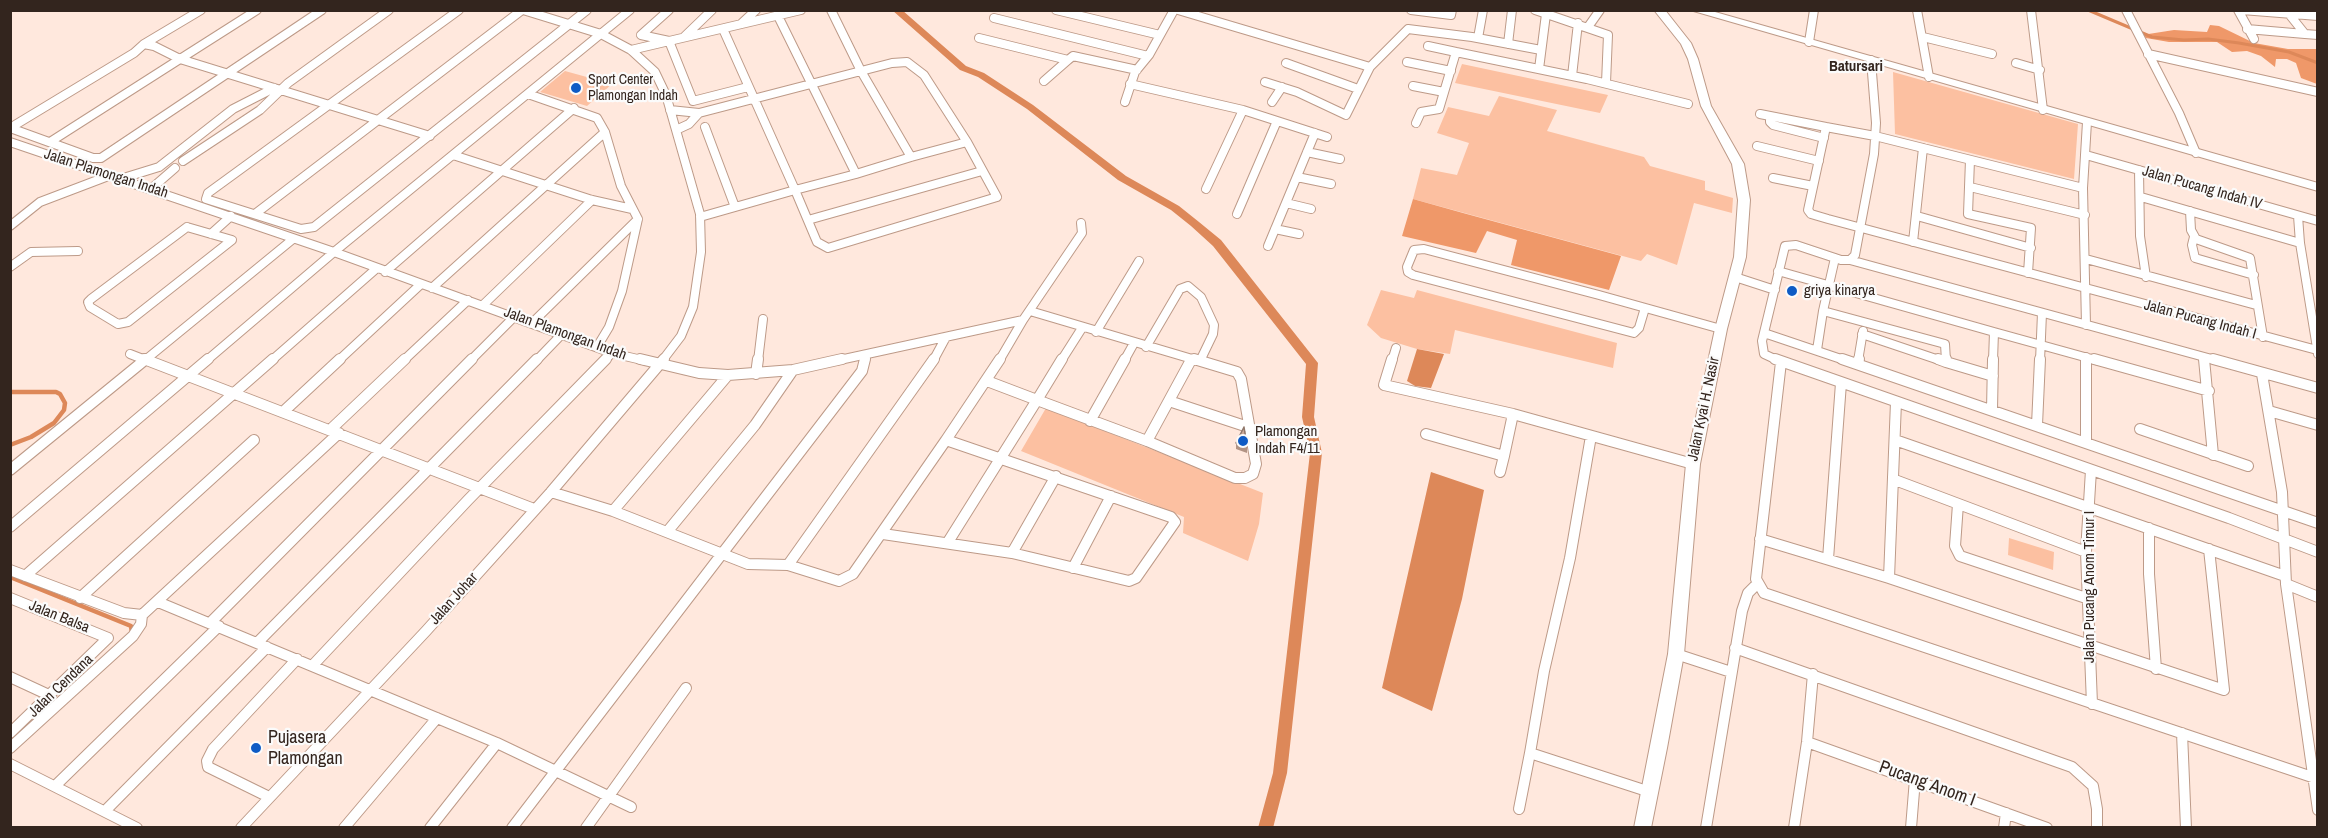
<!DOCTYPE html>
<style>
body{margin:0}
#map{position:relative;width:2328px;height:838px;overflow:hidden;background:#ffe8dd;font-family:"Archivo Narrow",sans-serif}
canvas{display:block}
.frame{position:absolute;inset:0;border:12px solid #33251e;pointer-events:none}
</style>
<div id="map">
<canvas width="2328" height="838"></canvas>
<div class="frame"></div>
</div>
<script>
const g = document.querySelector('canvas').getContext('2d');
g.lineJoin = 'round';
function paint(path, color) { g.fillStyle = color; g.fill(path, 'evenodd'); }
const shape = rows => new Path2D(rows.map(r => 'M' + r).join(''));
function trace(path, color, width, dash) { g.strokeStyle = color; g.lineWidth = width; g.lineCap = dash ? 'butt' : 'round'; g.setLineDash(dash || []); g.stroke(path); }
function write(font, color, halo, rows, align = 'center') {
  g.font = font + ' "Archivo Narrow",sans-serif'; g.lineWidth = 4.5; g.setLineDash([]); g.textBaseline = 'middle'; g.strokeStyle = halo; g.fillStyle = color; for (const [text, x, y, turn = 0] of rows) {
    g.save(); g.translate(x, y); g.rotate((+turn || 0) * Math.PI / 180); g.textAlign = isNaN(turn) ? turn : align; if (halo) g.strokeText(text, 0, 0); g.fillText(text, 0, 0); g.restore();
  }
}
paint(shape([
 [1462,64,1608,95,1600,113,1455,83],
 [565,71,612,84,587,106,540,92],
 [1893,72,2078,124,2074,179,1895,134],
 [1499,96,1557,110,1547,131,1644,157,1650,166,1705,181,1705,190,1733,198,1732,213,1694,203,1677,265,1647,254,1641,261,1413,199,1421,168,1457,175,1469,143,1437,133,1448,107,1489,116],
 [1381,290,1414,298,1417,290,1617,343,1613,368,1455,330,1450,354,1417,349,1381,338,1367,325],
 [1046,408,1263,493,1259,524,1248,561,1183,533,1184,517,1021,451],
 [2009,538,2054,552,2053,570,2008,555]
]), '#fcc0a1');
paint(shape([
 [2210,25,2219,26,2254,43,2288,49,2317,49,2317,84,2301,78,2296,63,2287,59,2276,59,2275,67,2261,56,2247,51,2232,52,2217,42,2169,42,2146,38,2142,35,2174,30,2207,32],
 [1413,199,1463,213,1621,256,1609,290,1511,265,1517,240,1487,231,1476,253,1402,236]
]), '#ef9869');
paint(shape([
 [1417,349,1444,354,1431,388,1415,386,1407,381],
 [1431,472,1484,490,1462,599,1432,711,1382,688]
]), '#dd8859');
trace(shape([
 [2088,10,2152,37,2184,40,2208,39,2239,43,2289,52,2318,63]
]), '#dd8859', 3);
trace(shape([
 [10,392,56,392,60,394,65,403,64,410,54,423,31,437,10,445],
 [10,577,131,626,132,633]
]), '#dd8859', 4.5);
paint(shape([
 [892,10,902,10,966,66,984,73,1033,105,1126,176,1179,206,1199,222,1221,240,1318,363,1314,417,1322,453,1287,773,1273,828,1258,828,1273,773,1310,453,1302,417,1306,364,1213,246,1191,226,1171,210,1118,180,1027,109,978,77,960,70,892,10]
]), '#dd8859');
const streetFar1 = shape([
 [257,10,180,59,154,46,144,44,134,53,15,125,13,129,93,158,101,158,322,10],
 [459,10,208,193,206,199,301,229,314,227,587,10],
 [523,10,601,34,631,50,655,72,666,95,700,214,701,252,693,307,681,336,662,361],
 [669,10,641,35,669,41,693,101,748,87],
 [831,10,861,71,911,157,856,174],
 [1056,10,1160,35],
 [1178,10,1370,67,1408,29,1472,37,1541,50],
 [1411,10,1451,15,1452,10],
 [1535,10,1608,35,1606,83],
 [1917,10,1929,77],
 [2031,10,2043,110],
 [2126,10,2179,113,2196,153],
 [2238,10,2254,39],
 [2242,10,2318,16],
 [994,18,1148,56],
 [742,23,756,10],
 [1588,27,1600,10],
 [723,29,795,190,856,174,778,16],
 [2247,29,2305,34,2289,14],
 [2305,34,2318,35],
 [684,37,712,10],
 [1923,37,1992,54],
 [979,38,1068,60,1073,56,1137,70],
 [1478,38,1483,10],
 [1809,42,1814,10],
 [144,44,201,10],
 [1508,44,1512,10],
 [1428,46,1456,52],
 [631,50,801,10],
 [2148,54,2318,92],
 [1407,62,1451,71],
 [1286,63,1358,89],
 [2016,63,2040,70],
 [1539,69,1546,14],
 [1572,76,1578,23],
 [1044,81,1068,60],
 [1265,82,1297,92,1346,115,1370,67],
 [1130,84,1243,110,1327,137],
 [1413,86,1444,92],
 [528,94,597,118,605,132,621,186,638,219,622,291,609,327,597,347],
 [1125,102,1135,72,1149,55,1174,10],
 [1272,102,1282,87],
 [670,110,699,113],
 [1760,114,1826,127],
 [1770,116,1770,122,1773,125,1824,138],
 [1416,123,1421,112,1439,109,1456,52,1587,79,1688,104],
 [705,127,735,207],
 [676,130,689,124,699,113,892,63,907,62,924,75,967,142,997,197,828,248,817,242,795,190,700,217],
 [10,142,334,252,612,353,646,361],
 [50,142,180,59,430,136],
 [1757,146,1819,161],
 [1307,152,1340,159],
 [453,155,592,200,632,209],
 [2086,155,2318,221],
 [911,157,967,142],
 [1970,160,1968,214,2031,228,2028,273],
 [183,161,260,110,288,83,389,10],
 [2139,170,2140,236,2146,277],
 [1297,177,1331,184],
 [1773,178,1813,186],
 [120,179,159,167,233,109,274,88],
 [1970,187,2085,215],
 [152,188,175,168],
 [2083,188,1875,136,1826,127,1808,210,1811,214,1828,219,2317,350],
 [1206,189,1243,110],
 [2141,197,2300,243,2298,216],
 [1286,203,1311,209],
 [2190,211,2191,230,2196,239,2250,258,2263,337],
 [255,214,522,10],
 [1237,214,1277,121],
 [1917,216,2031,248],
 [808,220,982,171],
 [10,226,40,202,111,175],
 [187,227,232,240,128,322,118,324,90,307,88,302,91,299,187,227],
 [1275,229,1299,234],
 [211,234,231,216],
 [2194,237,2192,245,2195,258,2254,275],
 [1913,242,1923,148],
 [2300,243,2318,354],
 [1268,246,1315,133],
 [1835,258,1823,311,1945,344,1946,361],
 [2086,259,2256,305],
 [1850,260,2219,361],
 [10,267,31,252,78,251],
 [1778,271,1994,332,1993,361],
 [385,272,574,108],
 [1735,277,1775,290],
 [432,288,605,132],
 [483,305,592,200],
 [1645,308,1639,328,1634,333,1413,275,1408,272,1407,267,1414,250,1424,249,1599,295,1721,329],
 [1030,311,1199,361],
 [532,323,638,219],
 [2086,325,2083,188,2087,122],
 [1096,332,1139,261],
 [1994,332,2099,361],
 [1764,333,1847,361],
 [1862,334,1942,361],
 [1146,347,1180,289,1188,286,1201,297,1214,325,1213,334,1200,361],
 [1817,350,1823,311],
 [130,354,148,361],
 [2086,357,2086,361],
 [2204,357,2205,361],
 [144,361,293,239],
 [206,361,334,252,630,10],
 [271,361,377,268],
 [338,361,421,284],
 [403,361,468,300],
 [470,361,515,316],
 [536,361,562,334],
 [604,361,612,353],
 [758,361,763,319],
 [835,361,1023,320,1082,233,1081,223],
 [865,361,866,356],
 [933,361,946,337],
 [999,361,1023,320],
 [1061,361,1082,328],
 [1124,361,1134,343],
 [1392,361,1396,348],
 [1779,361,1764,354,1762,341,1785,246,1796,245,1841,260,1850,260,1855,255,1874,154,1876,123,1871,60],
 [1858,361,1863,331],
 [2040,361,2042,313]
]);
const street = shape([
 [144,359,534,509],
 [640,359,699,373,728,375,793,370,842,359],
 [1062,359,1037,400,1147,441,1235,478,1245,478,1253,474,1256,464,1241,379,1237,372,1194,359],
 [1392,359,1384,385,1513,414,1693,464],
 [1775,359,2229,518,2318,552],
 [1842,359,2318,523],
 [1938,359,1946,362],
 [1946,359,1946,362,1993,376],
 [2086,359,2086,442],
 [2094,359,2209,391],
 [2204,359,2213,455],
 [2213,359,2318,388],
 [1781,362,1756,579,1764,593,2318,779],
 [1858,364,1859,359],
 [756,374,758,359],
 [2262,374,2282,492,2286,584,2318,810],
 [1169,401,1251,428],
 [1896,402,1889,578,2224,690,2209,549],
 [1992,410,1993,359],
 [2269,411,2318,425],
 [283,412,340,359],
 [1090,421,1125,359],
 [2037,425,2040,359],
 [2140,429,2248,466],
 [330,430,405,359],
 [1426,434,1504,456,1513,414],
 [1591,436,1570,558,1544,671,1530,753,1650,792],
 [946,440,1000,359],
 [1895,440,2285,576],
 [1147,441,1191,360],
 [10,470,146,359],
 [2091,470,2086,552,2092,704],
 [1500,472,1504,456],
 [1895,480,2086,552],
 [551,492,613,511,748,564,788,565,839,581,853,574,946,440,1171,517,1175,522,1136,578,1129,581,1012,553,883,534],
 [1958,504,1955,546,1960,556,2089,599],
 [613,511,728,375],
 [10,527,208,359],
 [2149,528,2149,574,2156,669],
 [667,532,755,425,793,370],
 [1760,539,1889,578],
 [948,542,1037,400,987,381],
 [1012,553,1056,476],
 [1828,559,1841,383],
 [788,565,934,359],
 [1073,568,1111,496],
 [10,570,124,613,142,615,339,433],
 [25,576,273,359],
 [2286,584,2318,597],
 [10,598,108,638,10,733],
 [80,598,254,440],
 [158,602,497,743,631,807],
 [210,623,472,359],
 [258,642,537,359],
 [1735,648,2072,767,2093,786,2097,809,2097,828],
 [1676,654,1731,672],
 [313,665,468,500,606,359],
 [10,677,51,696],
 [2182,733,2186,828],
 [1807,742,2047,828],
 [10,748,133,636,141,624,142,615],
 [10,764,137,828],
 [55,786,219,626],
 [269,797,208,767,207,761,213,749,297,659],
 [1519,809,1530,753],
 [105,811,267,647],
 [241,828,426,631,551,492,664,359],
 [344,828,437,718],
 [430,828,497,743],
 [512,828,862,371,865,359],
 [586,828,686,688],
 [1706,828,1742,611,1748,593,1757,584],
 [1794,828,1807,742,1813,674],
 [1911,828,1915,779],
 [2004,828,2006,813]
]);
const secondary = shape([
 [1654,10,1665,10,1691,43,1698,59,1711,106,1744,164,1750,200,1746,257,1727,329,1700,464,1684,654,1667,748,1651,828,1634,828,1668,654,1686,464,1715,329,1734,257,1738,200,1732,164,1701,106,1688,59,1681,44,1654,10],
 [1690,10,1708,10,2318,183,2318,191,1690,10]
]);
trace(streetFar1, '#bd9a88', 10);
trace(street, '#bd9a88', 12);
trace(secondary, '#bd9a88', 2);
trace(streetFar1, '#fff', 8);
trace(street, '#fff', 10);
paint(secondary, '#fff');
paint(shape([
 [1236,443,1247,446,1247,453,1236,449]
]), '#b19384');
const building = shape([
 [1244,427,1247,446,1236,443,1244,427]
]);
paint(building, '#ceab99');
trace(building, '#90786b', 1.5);
for (const [x, y, r, color] of [
 [576,88,6,"#0e5bc5"],
 [1792,291,6,"#0e5bc5"],
 [1243,441,6,"#0e5bc5"],
 [256,748,6,"#0e5bc5"]
]) { const dot = new Path2D(); dot.arc(x, y, r, 0, 2 * Math.PI); g.fillStyle = color; g.fill(dot); trace(dot, '#fbfbfb', 2); }
write('14px', '#33251e', '#fbfbfb', [
 ["Sport Center",588,80],
 ["Plamongan Indah",588,96]
], 'left');
write('bold 15px', '#33251e', '#fbfbfb', [
 ["Batursari",1856,67]
]);
write('15px', '#33251e', '#fbfbfb', [
 ["Jalan Plamongan Indah",106,174,18],
 ["Jalan Pucang Indah IV",2202,188,16],
 ["Jalan Pucang Indah I",2200,320,15],
 ["Jalan Plamongan Indah",565,334,20],
 ["Jalan Kyai H. Nasir",1704,409,-78],
 ["Jalan Pucang Anom Timur I",2090,587,-90],
 ["Jalan Johar",454,599,-48],
 ["Jalan Balsa",59,617,22],
 ["Jalan Cendana",61,686,-44]
]);
write('15px', '#33251e', '#fbfbfb', [
 ["griya kinarya",1804,291],
 ["Plamongan",1255,432],
 ["Indah F4/11",1255,449]
], 'left');
write('18px', '#33251e', '#fbfbfb', [
 ["Pujasera",268,738],
 ["Plamongan",268,759]
], 'left');
write('18px', '#33251e', '#fbfbfb', [
 ["Pucang Anom I",1927,784,20]
]);
</script>
